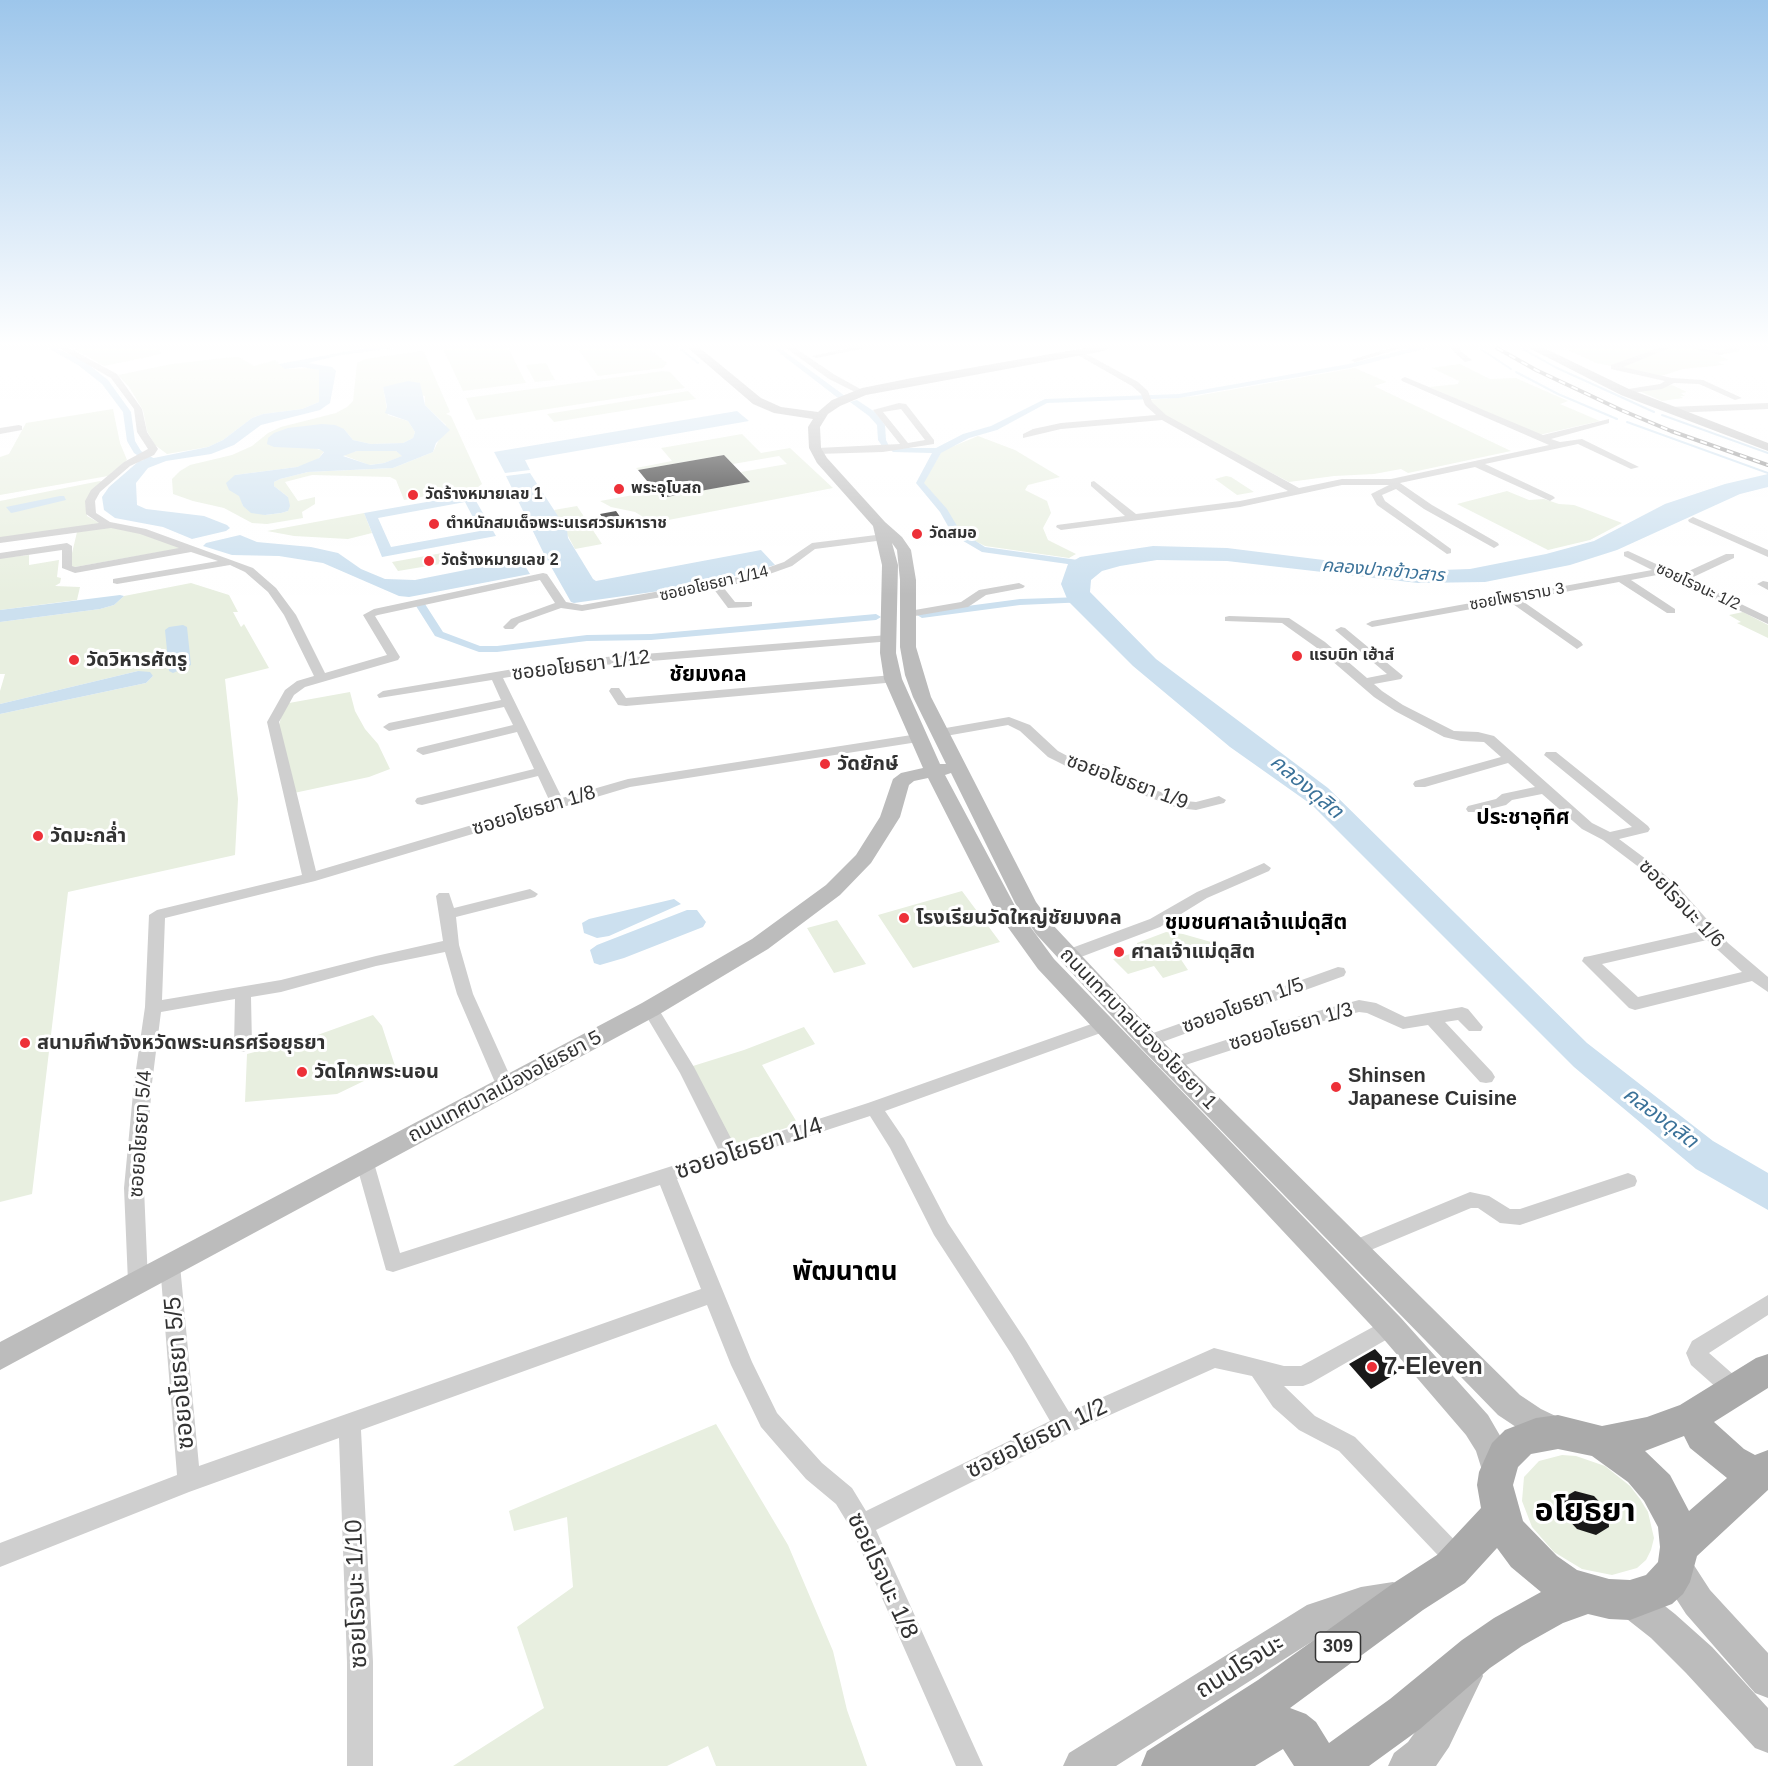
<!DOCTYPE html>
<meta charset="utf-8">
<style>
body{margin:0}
canvas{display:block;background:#fff}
</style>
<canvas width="1768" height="1766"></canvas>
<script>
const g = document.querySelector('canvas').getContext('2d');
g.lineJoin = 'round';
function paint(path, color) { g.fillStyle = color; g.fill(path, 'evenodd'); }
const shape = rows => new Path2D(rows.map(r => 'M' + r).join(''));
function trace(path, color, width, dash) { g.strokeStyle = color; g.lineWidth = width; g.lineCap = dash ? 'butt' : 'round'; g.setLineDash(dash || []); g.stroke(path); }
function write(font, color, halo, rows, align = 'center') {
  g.font = font + ' Helvetica,"Noto Sans Thai",sans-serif'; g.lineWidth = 6; g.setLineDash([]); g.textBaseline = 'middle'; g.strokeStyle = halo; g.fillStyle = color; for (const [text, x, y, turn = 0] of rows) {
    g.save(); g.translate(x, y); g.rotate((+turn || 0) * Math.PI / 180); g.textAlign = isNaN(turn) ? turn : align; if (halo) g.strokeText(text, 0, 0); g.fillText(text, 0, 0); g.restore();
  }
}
paint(shape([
 [73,348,157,348,162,354,104,366],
 [445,348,508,348,526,383,463,391,443,349],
 [577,348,648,348,667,363,663,368,598,376],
 [1564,348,1731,348,1740,352,1719,355,1728,360,1718,362,1724,365,1683,369,1661,376,1596,363],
 [421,351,424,352,450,412,446,414,451,416,482,484,478,487,404,500,396,480,390,477,312,475,285,482,298,501,315,497,315,504,302,512,303,518,267,524,252,523,224,508,193,501,173,494,172,479,180,471,190,465,232,455,252,446,268,433,281,427,336,413,347,407,353,401,357,363,365,359],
 [383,387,425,396,425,405,446,425,433,452,393,468,308,472,280,479,274,482,274,486,288,497,288,511,281,513,265,515,243,506,235,475,297,467,310,463,319,458,324,451,310,447,344,429,353,440,371,444,403,443,413,438,415,432,408,421,388,415],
 [233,357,239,357,254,366,275,360,285,369,315,368,319,370,319,402,302,409,263,414,252,418,223,440,208,447,167,454,155,445,147,431,143,410,129,387,118,375,172,364],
 [546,363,555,380,535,382,526,365],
 [1460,364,1490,379,1516,378,1568,401,1560,404,1600,421,1539,435,1429,387,1458,384,1459,381,1432,368],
 [1355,368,1387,382,1374,386,1511,451,1408,473,1401,469,1374,474,1334,476,1289,482,1165,417,1149,400,1196,396],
 [663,371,670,372,685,388,476,420,466,398],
 [1672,385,1687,392,1681,393,1685,396,1680,396,1683,398,1662,401,1639,391],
 [688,391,696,399,554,422,547,414],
 [113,409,120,443,127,460,108,476,0,495,0,457,9,454,26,423],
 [742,434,761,453,790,448,833,488,653,523,635,512,611,507,600,501,655,491,661,498,749,482,741,472,787,464,779,456,733,464,724,455,638,470,636,468,672,461,661,448],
 [978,436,1015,450,1060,477,1028,485,1025,490,1047,501,1051,513,1043,528,1048,540,1076,554,1069,558,985,546,959,533,947,511,923,483,942,451],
 [357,451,396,451,403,456,384,463,369,465,343,455],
 [1226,476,1231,477,1254,492,1237,495,1215,479],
 [100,481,102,482,86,508,87,516,101,524,0,538,0,501],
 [1507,491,1529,500,1544,499,1559,504,1574,505,1622,523,1590,540,1548,550,1457,504],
 [577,506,602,544,575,549,554,510],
 [364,513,372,533,348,539,294,536,267,531],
 [112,527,141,533,182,548,75,567,69,566,77,532],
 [448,552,452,562,398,571,392,562],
 [29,555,29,565,59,560,57,577,61,578,60,583,55,586,80,587,77,600,0,610,0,558],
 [191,583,229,595,238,612,233,612,241,627,244,624,269,668,225,679,238,799,235,855,68,892,32,1194,0,1202,0,714,146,683,153,676,138,671,0,704,0,691,5,674,0,674,0,622,100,609,114,605,124,596],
 [1743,612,1768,625,1768,638,1737,623,1741,622,1729,615],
 [350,692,355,711,365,729,378,744,390,769,369,777,294,793,279,725,282,714,289,703],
 [962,891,1000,942,913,968,878,915],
 [837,920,866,964,834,973,807,928],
 [1166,932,1183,934,1211,942,1214,949,1180,958,1188,970,1163,978,1154,966,1128,974,1113,959,1137,952,1137,943],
 [373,1015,382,1026,395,1066,337,1094,245,1102,247,1054,312,1037],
 [804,1027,815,1044,762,1065,798,1124,737,1144,730,1141,693,1066,744,1050],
 [716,1424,788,1545,833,1651,847,1710,867,1766,716,1766,708,1746,667,1766,453,1766,544,1708,517,1627,573,1587,567,1517,514,1531,509,1511],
 [1562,1455,1576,1456,1605,1466,1630,1486,1640,1499,1648,1512,1654,1538,1651,1550,1646,1560,1637,1568,1612,1575,1582,1569,1554,1552,1532,1527,1522,1501,1524,1477,1539,1461]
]), '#e8efe0');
paint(shape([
 [365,348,394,348,341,355,308,363,332,367,336,371,330,403,320,410,261,425,234,445,211,454,166,461,148,468,136,483,137,505,146,509,204,516,227,525,230,528,226,531,192,539,163,527,115,518,104,510,102,497,109,487,139,461,208,447,223,440,252,418,263,414,302,409,319,402,319,370,301,367,285,369,279,364],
 [408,381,420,383,425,405,450,430,436,443,433,452,393,468,308,472,280,479,274,482,274,486,288,497,290,506,288,511,281,513,265,515,251,513,243,506,239,496,229,490,226,483,235,475,297,467,319,458,324,452,319,449,274,447,267,444,268,438,274,433,288,428,322,424,335,425,344,429,353,440,371,444,403,443,413,438,415,432,408,421,385,413,387,407,383,387],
 [357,451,396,451,402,456,384,463,370,465,343,456],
 [737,411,749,421,525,460,530,470,505,473,494,452],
 [530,473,567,530,568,538,593,579,596,581,761,550,775,565,702,585,574,603,571,602,545,556,506,476],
 [1768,474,1768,487,1740,494,1617,550,1570,565,1485,582,1418,583,1227,561,1157,560,1120,566,1102,571,1091,580,1090,592,1156,659,1328,788,1587,1043,1713,1141,1768,1173,1768,1210,1696,1169,1574,1067,1312,805,1230,747,1133,666,1068,601,1061,584,1068,564,1080,557,1153,546,1227,548,1412,571,1470,569,1546,554,1594,541,1665,504,1725,484],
 [472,494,496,536,382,557,364,513],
 [465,502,480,531,391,547,378,518],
 [60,496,64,496,66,500,16,512,11,513,6,507],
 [240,535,257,542,311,547,338,553,361,569,385,579,415,580,516,560,522,561,530,574,409,597,399,596,323,563,279,556,232,555,203,546,206,543],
 [120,595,124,596,114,605,100,609,0,622,0,610],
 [183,625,187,627,191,665,173,673,169,671,165,630,169,627],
 [138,671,150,672,153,676,146,683,0,714,0,704],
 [674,899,681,904,609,936,597,938,584,933,582,923,589,919],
 [687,910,697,910,706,922,703,927,624,958,600,965,594,963,590,950,597,945]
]), '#cce0ef');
trace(shape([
 [679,348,698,363],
 [1479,348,1511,369],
 [1521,348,1557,368,1654,412],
 [1516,372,1558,394,1617,419],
 [1662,415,1768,453],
 [1627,422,1768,473]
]), '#cce0ef', 2);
paint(shape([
 [48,348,56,348,84,361,108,380,131,412,135,441,141,451,155,459,155,463,149,463,134,453,127,441,123,412,102,384,78,365,48,348],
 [773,348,780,348,845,396,838,398,773,348],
 [1411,348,1427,348,1350,368,1179,398,1047,403,997,430,969,438,941,453,924,483,947,509,960,531,985,547,1092,562,1092,566,1089,567,982,552,953,535,940,512,916,483,932,453,893,452,890,449,884,449,878,440,877,425,869,416,850,402,857,400,875,412,885,425,886,440,890,448,936,448,963,434,991,426,1045,399,1179,394,1349,364,1411,348],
 [1083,597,1087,598,1087,602,1020,605,922,618,917,615,922,612,1020,599,1083,597],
 [421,603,425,604,443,632,480,646,497,646,587,635,651,634,876,614,881,617,876,620,651,640,587,641,497,652,479,652,435,636,416,606,421,603]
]), '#cce0ef');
paint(shape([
 [724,455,750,482,661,498,638,470],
 [616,511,625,524,609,527,600,514],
 [1375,1349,1397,1373,1371,1389,1349,1364],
 [1575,1491,1594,1496,1608,1511,1609,1527,1596,1535,1577,1529,1563,1514,1563,1498]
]), '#191919');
paint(shape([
 [59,348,69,348,117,374,142,409,147,432,158,449,154,455,130,466,100,492,95,501,96,513,110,522,146,529,253,568,276,588,296,615,325,673,387,655,363,615,374,609,543,573,547,574,566,602,582,605,744,576,784,562,812,543,892,533,897,536,892,539,815,549,792,566,750,581,723,587,735,602,752,602,752,606,748,607,728,608,713,588,582,611,561,608,519,623,513,629,505,629,503,627,511,619,555,603,540,580,378,615,375,616,400,657,398,660,305,687,294,695,279,722,316,871,550,802,538,776,422,805,417,804,415,801,417,798,534,769,517,732,423,755,416,751,418,748,513,725,504,707,389,731,383,727,389,723,501,700,492,680,379,698,377,695,383,691,567,660,888,635,894,639,892,641,567,668,503,678,562,798,628,779,918,734,925,738,918,742,630,787,315,881,165,918,162,1000,281,980,376,956,443,941,436,896,439,893,449,893,454,908,530,889,538,894,535,897,456,917,459,945,473,994,515,1087,512,1092,506,1094,500,1092,497,1087,457,994,445,952,376,966,281,992,251,997,252,1046,249,1050,243,1052,237,1050,234,1046,235,999,161,1012,152,1083,144,1188,148,1282,145,1288,138,1291,131,1288,128,1282,124,1188,134,1083,145,1007,149,915,157,910,302,875,267,722,285,690,297,681,314,676,284,615,268,592,245,572,230,565,117,584,113,583,113,579,218,561,191,552,75,573,62,568,62,550,0,559,0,553,67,543,72,546,72,566,75,567,179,548,140,534,111,528,0,543,0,537,99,523,86,514,85,501,91,490,124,462,148,449,137,432,134,409,111,378,59,348],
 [786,348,795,348,835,375,866,392,859,394,829,379,786,348],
 [849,348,866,348,816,358,812,356,849,348],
 [1390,348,1402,348,1355,362,1351,360,1390,348],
 [1450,348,1461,348,1459,350,1472,360,1465,362,1450,348],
 [1659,348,1670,348,1623,367,1672,378,1703,380,1742,398,1735,400,1699,384,1674,383,1662,389,1622,394,1622,390,1660,384,1665,381,1611,369,1611,365,1659,348],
 [1691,348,1720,351,1731,348,1742,349,1720,355,1691,348],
 [1079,350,1138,382,1148,391,1152,402,1166,415,1299,488,1342,479,1391,479,1549,445,1402,381,1401,379,1405,377,1543,435,1609,419,1609,423,1551,439,1560,442,1582,439,1639,467,1631,469,1578,444,1485,464,1553,496,1555,498,1550,501,1475,467,1400,483,1432,505,1498,543,1499,545,1494,548,1424,509,1396,489,1382,495,1385,501,1451,549,1451,553,1447,554,1377,505,1371,494,1389,485,1342,485,1240,507,1061,530,1056,527,1057,525,1125,516,1091,486,1091,482,1094,481,1136,514,1240,501,1288,491,1162,420,1061,429,1023,438,1023,434,1033,429,1061,423,1156,415,1145,405,1141,394,1132,386,1076,354,1075,352,1079,350],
 [899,403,906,404,934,440,934,444,883,452,817,454,812,451,817,448,900,444,873,410,899,403],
 [901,409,925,440,908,443,883,412,901,409],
 [1768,403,1768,409,1670,413,1666,410,1670,407,1768,403],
 [19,425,22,426,22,430,0,434,0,428,19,425],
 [1693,517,1768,550,1768,557,1689,522,1688,520,1693,517],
 [1628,551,1680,575,1726,554,1734,554,1734,558,1689,579,1768,617,1768,624,1662,574,1631,580,1675,609,1675,613,1667,613,1619,582,1521,600,1581,642,1583,645,1577,649,1510,602,1372,627,1366,624,1372,621,1652,570,1624,556,1624,552,1628,551],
 [1763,581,1768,582,1768,590,1757,584,1763,581],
 [1019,583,1025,586,1023,588,986,595,968,607,909,617,903,614,909,611,961,602,979,590,1019,583],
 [1229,616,1289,618,1325,642,1367,678,1387,674,1335,630,1341,627,1345,628,1403,676,1401,679,1374,684,1382,691,1403,705,1454,731,1478,732,1494,736,1592,823,1610,832,1632,827,1544,755,1546,752,1556,752,1648,826,1650,829,1648,832,1619,839,1654,865,1680,889,1728,943,1768,977,1768,992,1752,981,1635,1010,1629,1008,1582,961,1584,957,1590,956,1700,931,1670,895,1644,871,1603,840,1582,829,1542,794,1512,800,1506,805,1478,812,1468,812,1466,809,1468,806,1496,799,1502,794,1535,787,1508,763,1425,787,1415,787,1413,784,1415,781,1501,757,1484,742,1461,741,1444,737,1395,711,1374,697,1317,648,1282,623,1225,621,1225,617,1229,616],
 [1707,940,1742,972,1638,997,1602,964,1707,940],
 [893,675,897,676,897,682,626,706,618,705,609,691,611,688,619,688,626,698,893,675],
 [1009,717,1030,725,1058,751,1075,760,1105,765,1126,779,1185,801,1196,802,1219,796,1226,800,1224,803,1196,810,1178,808,1116,785,1096,771,1066,766,1048,757,1020,731,1008,725,940,737,933,733,940,729,1009,717],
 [1264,863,1271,868,1269,871,1207,898,1160,927,1073,960,1067,961,1061,960,1059,956,1061,952,1150,919,1197,892,1264,863],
 [1338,967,1344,968,1346,972,1344,976,1154,1045,1142,1045,1139,1041,1142,1037,1338,967],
 [1359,1000,1376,1003,1405,1017,1462,1007,1468,1009,1483,1027,1481,1031,1469,1031,1458,1020,1445,1022,1492,1072,1495,1077,1492,1082,1486,1083,1480,1082,1428,1025,1403,1029,1367,1013,1359,1012,1312,1024,1170,1070,1164,1068,1161,1064,1164,1060,1303,1015,1359,1000],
 [650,1003,656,1005,694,1067,735,1146,868,1103,1097,1022,1109,1022,1111,1026,1109,1030,885,1111,904,1139,948,1223,1026,1341,1069,1412,1214,1348,1284,1366,1301,1366,1384,1321,1391,1318,1398,1321,1401,1327,1398,1333,1311,1383,1303,1386,1284,1386,1315,1416,1355,1437,1467,1553,1471,1561,1467,1569,1459,1573,1451,1569,1339,1451,1299,1430,1273,1407,1252,1376,1215,1368,1072,1432,876,1530,983,1766,956,1766,853,1532,836,1504,806,1479,761,1427,731,1365,707,1305,361,1430,373,1662,373,1766,347,1766,347,1662,339,1438,189,1492,0,1567,0,1543,177,1475,160,1265,163,1259,170,1257,177,1259,180,1265,199,1466,701,1289,660,1185,393,1272,386,1270,356,1163,358,1158,365,1156,372,1158,374,1163,400,1253,719,1151,680,1073,642,1009,644,1005,650,1003],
 [870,1116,890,1148,934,1235,1012,1355,1050,1421,866,1511,852,1488,822,1463,777,1413,752,1362,677,1179,870,1116],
 [1628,1173,1635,1176,1637,1181,1635,1186,1520,1225,1500,1223,1478,1208,1471,1208,1354,1257,1347,1255,1344,1249,1347,1243,1470,1192,1489,1196,1510,1209,1520,1209,1628,1173],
 [1768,1295,1768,1315,1709,1353,1743,1383,1746,1390,1743,1397,1735,1400,1727,1397,1691,1365,1686,1353,1692,1341,1768,1295]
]), '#cfcfcf');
paint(shape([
 [688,348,700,348,761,398,781,407,818,412,832,400,862,388,912,378,1085,348,1109,348,1104,351,866,395,840,406,828,414,820,427,821,448,827,458,885,522,902,537,911,550,916,580,916,647,931,697,1036,902,1052,924,1156,1035,1520,1395,1541,1409,1568,1422,1573,1432,1568,1442,1557,1447,1546,1442,1519,1429,1498,1415,1140,1047,1036,934,1015,903,951,773,945,775,1015,906,1054,959,1401,1318,1488,1415,1506,1446,1513,1472,1508,1483,1497,1487,1486,1483,1476,1451,1466,1435,1381,1336,1038,969,994,908,928,778,914,781,909,785,900,817,871,863,840,895,768,949,658,1015,0,1370,0,1342,642,1003,752,939,826,885,856,855,880,817,893,779,901,773,923,768,884,679,880,653,882,565,873,526,817,463,809,448,808,427,813,419,774,413,753,404,688,348],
 [892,543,897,550,900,580,900,647,905,675,913,697,946,764,940,764,902,679,896,653,898,565,892,543],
 [1529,348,1544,348,1629,389,1768,443,1768,451,1621,395,1529,348],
 [1676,1551,1688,1556,1710,1590,1768,1653,1768,1698,1755,1693,1686,1614,1664,1580,1659,1568,1664,1556,1676,1551],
 [1393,1582,1405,1587,1410,1599,1405,1611,1327,1632,1116,1766,1063,1766,1069,1753,1307,1605,1361,1587,1393,1582],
 [1630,1583,1642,1588,1675,1614,1712,1647,1768,1708,1768,1753,1755,1748,1686,1673,1651,1638,1618,1612,1613,1600,1618,1588,1630,1583],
 [1465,1658,1478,1663,1483,1676,1449,1747,1436,1766,1388,1766,1394,1753,1408,1742,1423,1721,1452,1663,1465,1658]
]), '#bcbcbc');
paint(shape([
 [1768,1354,1768,1388,1714,1422,1744,1449,1755,1455,1768,1450,1768,1490,1697,1556,1690,1582,1683,1594,1672,1604,1630,1620,1609,1619,1588,1614,1563,1623,1522,1646,1490,1668,1420,1729,1369,1766,1294,1766,1283,1749,1255,1766,1141,1766,1147,1751,1258,1680,1395,1582,1437,1555,1481,1508,1477,1485,1479,1472,1492,1443,1505,1430,1536,1418,1558,1415,1602,1426,1647,1417,1680,1405,1756,1358,1768,1354],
 [1684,1436,1690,1448,1727,1478,1689,1511,1670,1475,1645,1451,1684,1436],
 [1558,1449,1592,1456,1628,1482,1644,1501,1658,1527,1660,1547,1658,1562,1646,1575,1630,1580,1609,1579,1577,1570,1557,1556,1523,1521,1513,1485,1518,1467,1531,1454,1558,1449],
 [1497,1548,1511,1567,1541,1592,1494,1618,1462,1640,1390,1699,1329,1743,1316,1722,1306,1714,1290,1708,1423,1610,1465,1583,1497,1548]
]), '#aaa');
const rail = shape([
 [1497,348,1536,370,1621,410,1671,431,1768,465]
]);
trace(rail, '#878787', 4);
trace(rail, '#fff', 2, [7]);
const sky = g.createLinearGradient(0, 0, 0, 595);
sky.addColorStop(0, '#9dc6eb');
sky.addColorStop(0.58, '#fff');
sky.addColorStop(1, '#ffffff00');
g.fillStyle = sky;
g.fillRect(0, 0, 1768, 595);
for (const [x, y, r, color] of [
 [619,489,6,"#ed3038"],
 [413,495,6,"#ed3038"],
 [434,524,6,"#ed3038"],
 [917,534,6,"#ed3038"],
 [429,561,6,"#ed3038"],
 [1297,656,6,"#ed3038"],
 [74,660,6,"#ed3038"],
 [825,764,6,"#ed3038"],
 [38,836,6,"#ed3038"],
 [904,918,6,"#ed3038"],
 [1119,952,6,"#ed3038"],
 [25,1043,6,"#ed3038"],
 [302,1072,6,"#ed3038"],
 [1336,1087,6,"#ed3038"],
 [1372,1367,6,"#ed3038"]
]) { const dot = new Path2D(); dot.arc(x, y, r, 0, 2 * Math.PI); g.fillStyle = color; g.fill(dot); trace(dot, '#fff', 2); }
write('bold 16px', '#323232', '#fff', [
 ["พระอุโบสถ",631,489],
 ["วัดร้างหมายเลข 1",425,495],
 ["ตำหนักสมเด็จพระนเรศวรมหาราช",446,524],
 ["วัดสมอ",929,534],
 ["วัดร้างหมายเลข 2",441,561],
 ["แรบบิท เฮ้าส์",1309,656]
], 'left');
write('16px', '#323232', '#fff', [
 ["ซอยอโยธยา 1/14",714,584,-13],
 ["ซอยโรจนะ 1/2",1698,587,25],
 ["ซอยโพธาราม 3",1517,597,-10]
]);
write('italic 18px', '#3b7299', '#fff', [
 ["คลองปากข้าวสาร",1383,571,5]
]);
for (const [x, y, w] of [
 [1338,1647,45]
]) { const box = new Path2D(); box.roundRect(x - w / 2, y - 15, w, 30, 4.5); g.fillStyle = '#fff'; g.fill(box); trace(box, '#323232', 1.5); }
write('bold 18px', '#323232', null, [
 ["309",1338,1647]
]);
write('bold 20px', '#323232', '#fff', [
 ["วัดวิหารศัตรู",86,660],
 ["วัดยักษ์",837,764],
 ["วัดมะกล่ำ",50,836],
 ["โรงเรียนวัดใหญ่ชัยมงคล",916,918],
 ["ศาลเจ้าแม่ดุสิต",1131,952],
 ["สนามกีฬาจังหวัดพระนครศรีอยุธยา",37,1043],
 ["วัดโคกพระนอน",314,1072],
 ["Shinsen",1348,1076],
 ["Japanese Cuisine",1348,1099]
], 'left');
write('20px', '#323232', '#fff', [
 ["ซอยอโยธยา 1/12",581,666,-7],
 ["ซอยอโยธยา 1/9",1127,782,20],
 ["ซอยอโยธยา 1/8",534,811,-17],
 ["ซอยโรจนะ 1/6",1681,904,46],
 ["ซอยอโยธยา 1/5",1243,1006,-20],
 ["ซอยอโยธยา 1/3",1291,1027,-16],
 ["ถนนเทศบาลเมืองอโยธยา 1",1138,1029,46],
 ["ถนนเทศบาลเมืองอโยธยา 5",505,1087,-28],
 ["ซอยอโยธยา 5/4",141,1134,-86]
]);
write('bold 21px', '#000', '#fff', [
 ["ชัยมงคล",708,675],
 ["ประชาอุทิศ",1523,818],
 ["ชุมชนศาลเจ้าแม่ดุสิต",1256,923]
]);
write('italic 21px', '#3b7299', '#fff', [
 ["คลองดุสิต",1306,787,40],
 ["คลองดุสิต",1660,1118,37]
]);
write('24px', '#323232', '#fff', [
 ["ซอยอโยธยา 1/4",749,1149,-18],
 ["ซอยอโยธยา 5/5",180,1373,-95],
 ["ซอยอโยธยา 1/2",1037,1439,-26],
 ["ซอยโรจนะ 1/8",882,1576,65],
 ["ซอยโรจนะ 1/10",357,1594,-92],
 ["ถนนโรจนะ",1240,1667,-32]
]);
write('bold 24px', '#323232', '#fff', [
 ["7-Eleven",1384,1367]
], 'left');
write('bold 26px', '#000', '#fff', [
 ["พัฒนาตน",845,1273]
]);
write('bold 32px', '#000', '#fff', [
 ["อโยธยา",1585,1512]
]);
</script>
